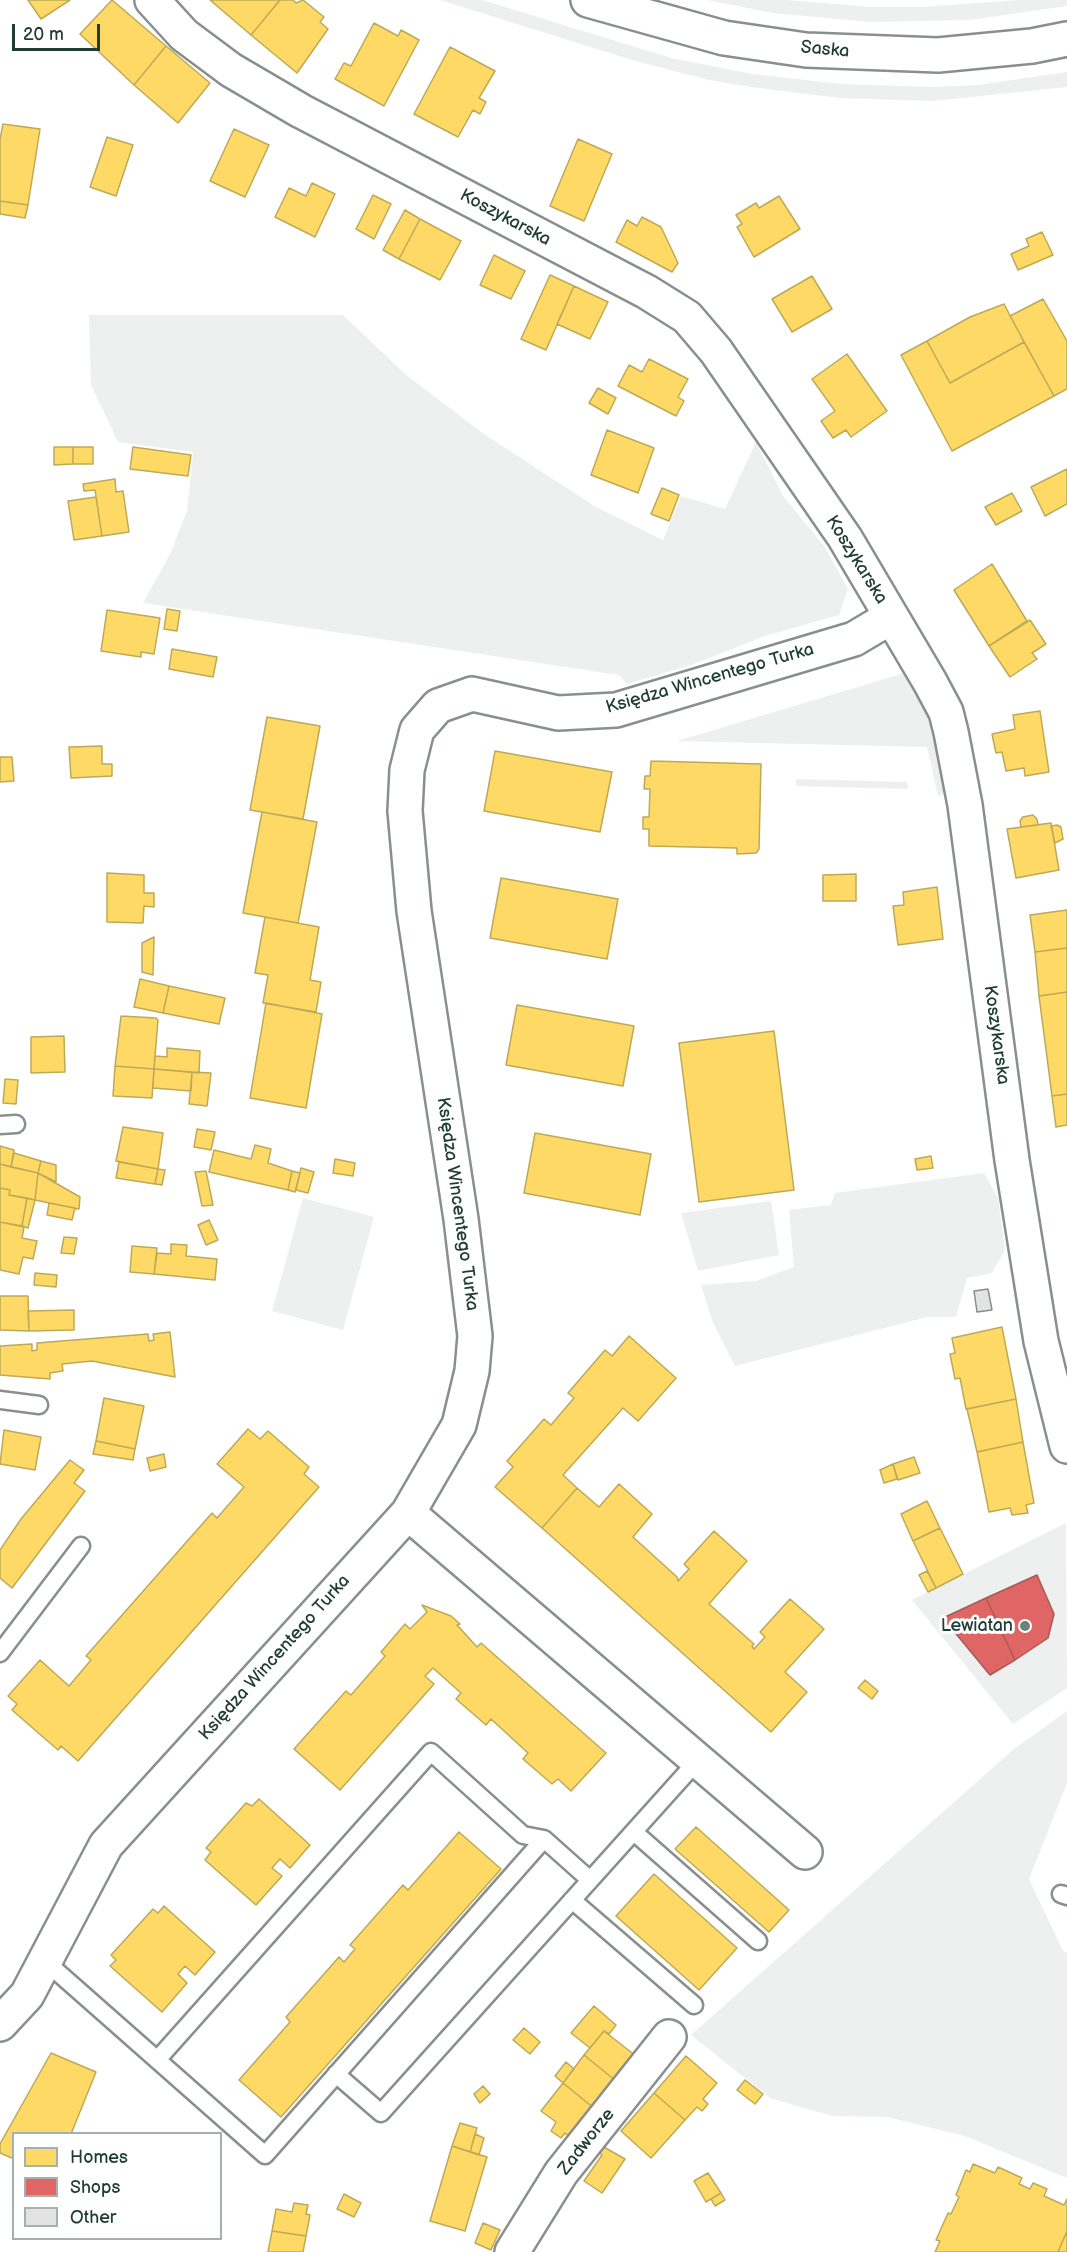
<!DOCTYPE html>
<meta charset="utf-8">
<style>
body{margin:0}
#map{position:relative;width:1067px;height:2252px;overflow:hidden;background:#fff;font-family:"Balsamiq Sans",sans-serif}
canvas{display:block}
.legend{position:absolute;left:12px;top:2132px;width:210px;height:108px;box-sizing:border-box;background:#fff;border:2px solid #a5b1ae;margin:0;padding:8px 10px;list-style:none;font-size:18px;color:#1f3d34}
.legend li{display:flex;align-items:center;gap:12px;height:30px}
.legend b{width:30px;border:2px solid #a5b1ae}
.scale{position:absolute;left:12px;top:24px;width:88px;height:27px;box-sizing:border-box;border:3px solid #1f3d34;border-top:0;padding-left:8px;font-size:18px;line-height:21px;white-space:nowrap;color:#1f3d34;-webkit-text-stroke:4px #fff;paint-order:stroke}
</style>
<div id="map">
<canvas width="1067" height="2252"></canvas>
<ul class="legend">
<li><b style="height:16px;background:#ffd966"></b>Homes</li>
<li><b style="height:16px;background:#e06666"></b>Shops</li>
<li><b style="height:16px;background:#e2e3e2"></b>Other</li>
</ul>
<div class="scale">20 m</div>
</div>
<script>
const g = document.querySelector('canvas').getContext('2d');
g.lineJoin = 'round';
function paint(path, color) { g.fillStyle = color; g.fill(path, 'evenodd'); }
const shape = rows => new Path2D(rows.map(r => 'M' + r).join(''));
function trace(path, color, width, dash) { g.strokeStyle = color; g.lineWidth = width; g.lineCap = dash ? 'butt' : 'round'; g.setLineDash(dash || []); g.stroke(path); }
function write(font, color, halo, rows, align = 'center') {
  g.font = font + ' "Balsamiq Sans",sans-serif'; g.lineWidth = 6; g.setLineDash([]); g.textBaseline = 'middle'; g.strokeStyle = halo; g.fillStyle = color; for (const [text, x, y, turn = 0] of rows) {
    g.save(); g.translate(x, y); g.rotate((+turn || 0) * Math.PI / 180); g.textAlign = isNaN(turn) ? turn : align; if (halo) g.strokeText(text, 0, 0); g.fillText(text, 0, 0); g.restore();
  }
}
paint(shape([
 [440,0,482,0,671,58,753,74,841,84,932,87,978,85,1067,72,1067,87,933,101,839,98,751,87,709,80,632,60],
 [707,0,787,0,870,7,921,7,1020,0,1067,0,1067,6,970,20,869,22,773,13],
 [89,315,343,315,405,374,481,432,596,507,663,540,681,496,725,509,756,442,783,496,824,546,848,589,839,615,765,636,694,664,627,684,619,675,143,603,170,554,187,511,193,452,118,442,91,385],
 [908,672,924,705,940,749,945,789,943,794,938,796,927,747,677,741],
 [796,779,907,782,908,789,796,786],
 [984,1173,998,1198,1005,1250,992,1273,967,1278,956,1317,927,1317,735,1366,713,1323,701,1285,756,1281,794,1267,789,1210,831,1205,835,1193],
 [303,1198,374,1217,343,1330,272,1311],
 [771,1201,779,1255,698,1271,681,1213],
 [1066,1523,1067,1688,1013,1724,912,1600],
 [1067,1711,1067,1783,1029,1879,1063,1951,1067,1953,1067,2178,965,2136,888,2117,832,2116,770,2098,691,2035,1014,1749]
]), '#edf0ef');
const homes = shape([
 [28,0,70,0,41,19,28,0],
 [112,0,166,46,134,85,80,34,112,0],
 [210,0,280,0,251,35,210,0],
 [280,0,293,0,296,3,303,0,324,17,320,22,328,29,297,73,251,35,280,0],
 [374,23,398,36,401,30,419,40,384,106,335,79,344,63,351,66,374,23],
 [166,46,210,83,178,123,134,85,166,46],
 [450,47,495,71,479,98,486,102,480,114,473,110,458,137,414,114,450,47],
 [3,124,40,129,28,205,0,201,0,139,3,124],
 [234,129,269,145,245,197,210,181,234,129],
 [107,137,133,145,116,196,90,187,107,137],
 [578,139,612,154,584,221,550,206,578,139],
 [312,183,335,194,315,237,275,217,289,188,306,196,312,183],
 [373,195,391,204,374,239,356,229,373,195],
 [779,196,800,229,754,257,737,227,742,224,736,215,756,203,759,208,779,196],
 [0,201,28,205,25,218,0,214,0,201],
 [405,210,420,219,399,259,383,250,405,210],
 [642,217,661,227,678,263,672,272,616,242,627,220,637,226,642,217],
 [420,219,461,241,440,280,399,259,420,219],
 [1042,232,1053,255,1018,270,1011,254,1029,246,1026,239,1042,232],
 [494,255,525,271,511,299,480,285,494,255],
 [550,275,574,286,546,350,521,339,550,275],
 [812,276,832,309,792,332,772,299,812,276],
 [574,286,608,302,590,339,557,324,574,286],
 [1043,299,1067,341,1067,389,1054,396,1010,316,1043,299],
 [1004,304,1024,342,950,383,927,341,970,317,1004,304],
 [927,341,950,383,1024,342,1054,396,952,451,901,355,927,341],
 [847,354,887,411,851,437,846,430,833,438,821,421,835,411,812,379,847,354],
 [649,359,688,379,678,397,684,401,676,416,618,386,629,365,642,372,649,359],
 [598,388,616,398,608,414,589,403,598,388],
 [607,430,654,448,638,493,591,475,607,430],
 [54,447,73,447,73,464,54,465,54,447],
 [73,447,93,447,93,464,73,464,73,447],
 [133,447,191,455,188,476,130,469,133,447],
 [1067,469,1067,504,1045,516,1031,487,1067,469],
 [115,479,116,492,123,491,129,532,102,536,95,490,84,491,83,484,115,479],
 [662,488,679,495,669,521,651,514,662,488],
 [1012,493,1022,511,996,525,985,507,1012,493],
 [96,497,102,536,74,540,68,501,96,497],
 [992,564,1027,621,989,646,954,590,992,564],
 [167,609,180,611,177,631,164,629,167,609],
 [107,610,160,618,154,654,141,652,141,657,101,651,107,610],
 [1030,620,1046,644,1032,653,1037,659,1010,677,989,646,1030,620],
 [172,649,217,657,213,677,169,669,172,649],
 [1040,711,1049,772,1025,776,1024,768,1006,771,1002,752,996,753,992,734,1015,729,1013,715,1040,711],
 [267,717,320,726,303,819,250,810,267,717],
 [102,746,102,764,112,764,112,776,71,778,69,747,102,746],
 [495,751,612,772,600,832,484,811,495,751],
 [0,757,12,757,14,781,0,782,0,757],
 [651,761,761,764,759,849,756,853,737,854,737,848,649,846,649,829,643,829,643,817,649,817,650,789,644,789,645,776,650,776,651,761],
 [262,812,317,822,298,923,243,913,262,812],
 [1033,815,1037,819,1038,825,1021,827,1020,821,1023,817,1033,815],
 [1051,823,1059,870,1016,878,1007,829,1051,823],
 [1057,825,1061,827,1063,839,1055,843,1051,826,1057,825],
 [107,873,144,875,144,893,154,893,154,907,144,906,143,923,107,922,107,873],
 [856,874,856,901,823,901,823,875,856,874],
 [501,878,618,899,607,959,490,938,501,878],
 [937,887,943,939,898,945,893,906,904,905,903,892,937,887],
 [1067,910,1067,948,1035,952,1030,915,1067,910],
 [265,917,319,927,310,980,321,982,316,1012,263,1003,268,975,255,973,265,917],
 [154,937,153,975,142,972,142,943,154,937],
 [1067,948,1067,992,1039,996,1035,952,1067,948],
 [140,979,169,986,163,1013,134,1007,140,979],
 [169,986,225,998,219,1024,163,1013,169,986],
 [1067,992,1067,1094,1052,1096,1039,996,1067,992],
 [266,1003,322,1014,306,1108,250,1098,266,1003],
 [517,1005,634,1026,623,1086,506,1065,517,1005],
 [121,1016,156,1018,158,1020,154,1069,115,1066,121,1016],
 [774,1031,794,1190,699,1202,679,1043,774,1031],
 [64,1036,65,1072,31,1073,31,1037,64,1036],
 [167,1048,200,1051,199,1073,154,1069,155,1056,167,1057,167,1048],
 [115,1066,154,1069,152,1098,113,1096,115,1066],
 [154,1069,192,1072,191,1091,153,1088,154,1069],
 [192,1072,211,1073,207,1106,189,1104,192,1072],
 [5,1079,18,1080,16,1104,3,1103,5,1079],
 [1067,1094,1067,1125,1056,1127,1052,1096,1067,1094],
 [123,1127,163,1133,158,1169,116,1161,123,1127],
 [197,1129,215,1132,211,1150,194,1147,197,1129],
 [535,1133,651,1154,640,1215,524,1193,535,1133],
 [255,1145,271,1149,268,1163,292,1171,288,1190,209,1172,214,1150,251,1159,255,1145],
 [0,1146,14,1150,11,1167,0,1164,0,1146],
 [14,1153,41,1161,38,1173,11,1167,14,1153],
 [931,1156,933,1168,917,1170,915,1159,931,1156],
 [335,1159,355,1163,353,1176,333,1173,335,1159],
 [41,1161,56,1165,56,1182,38,1173,41,1161],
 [119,1162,158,1169,155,1184,116,1178,119,1162],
 [0,1164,38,1173,35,1200,9,1195,10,1190,0,1188,0,1164],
 [301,1168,314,1172,308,1193,296,1190,301,1168],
 [158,1169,165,1170,162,1185,155,1184,158,1169],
 [206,1171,213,1205,202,1206,195,1172,206,1171],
 [292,1171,300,1173,295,1192,288,1190,292,1171],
 [38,1173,80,1197,79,1209,35,1200,38,1173],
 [0,1188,10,1190,9,1195,27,1198,22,1226,0,1222,0,1188],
 [27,1198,35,1200,28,1228,22,1226,27,1198],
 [49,1203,75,1208,72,1220,47,1215,49,1203],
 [209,1220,218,1240,206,1245,198,1225,209,1220],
 [0,1222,24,1227,22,1238,37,1241,33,1259,23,1257,19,1274,0,1270,0,1222],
 [64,1237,77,1238,74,1254,61,1253,64,1237],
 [171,1244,187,1245,186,1256,217,1259,215,1280,154,1274,157,1253,171,1254,171,1244],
 [132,1246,157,1248,154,1274,130,1272,132,1246],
 [35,1273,57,1275,56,1287,34,1285,35,1273],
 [0,1296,28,1296,29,1331,0,1330,0,1296],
 [74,1310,74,1330,29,1331,28,1311,74,1310],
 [1002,1327,1016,1399,966,1409,960,1378,955,1379,950,1354,955,1353,952,1338,1002,1327],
 [170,1332,175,1377,92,1361,62,1364,63,1371,50,1373,50,1379,0,1375,0,1346,32,1344,32,1351,37,1350,37,1343,148,1334,149,1341,154,1340,153,1334,170,1332],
 [629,1336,676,1378,638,1421,623,1408,563,1475,577,1488,542,1528,495,1487,513,1467,507,1461,544,1419,551,1425,574,1398,568,1393,605,1350,612,1356,629,1336],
 [104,1398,144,1406,135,1449,96,1441,104,1398],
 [1016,1399,1023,1442,977,1452,967,1409,1016,1399],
 [248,1429,260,1439,268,1431,309,1467,304,1474,319,1487,78,1761,61,1746,58,1750,12,1710,17,1704,8,1696,40,1660,69,1686,91,1660,86,1656,212,1513,217,1518,244,1487,217,1464,248,1429],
 [4,1430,41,1437,35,1470,0,1464,4,1430],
 [96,1441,135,1449,133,1460,93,1454,96,1441],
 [1023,1442,1034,1503,1026,1505,1028,1513,1012,1515,1010,1508,989,1512,977,1452,1023,1442],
 [164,1454,166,1467,150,1471,147,1458,164,1454],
 [914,1457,920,1473,898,1480,893,1464,914,1457],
 [70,1460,84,1470,74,1483,85,1491,12,1588,0,1578,0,1550,21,1519,70,1460],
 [893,1464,897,1479,884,1483,880,1470,893,1464],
 [619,1484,652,1514,633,1537,677,1577,678,1581,689,1569,684,1564,714,1531,747,1561,709,1604,754,1644,752,1646,754,1649,765,1637,760,1632,790,1599,824,1629,785,1672,807,1692,771,1732,542,1528,577,1488,599,1507,619,1484],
 [927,1501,940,1528,913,1541,901,1514,927,1501],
 [940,1528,963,1574,936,1588,913,1541,940,1528],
 [927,1571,936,1588,928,1592,919,1575,927,1571],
 [422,1605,451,1616,460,1624,457,1625,477,1647,481,1643,606,1753,571,1791,558,1779,552,1784,523,1759,528,1753,491,1719,486,1725,456,1699,461,1693,433,1668,425,1676,434,1684,340,1790,294,1749,346,1691,351,1695,385,1656,381,1652,405,1624,410,1629,427,1612,422,1605],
 [865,1680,878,1691,872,1699,858,1688,865,1680],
 [259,1799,310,1845,290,1868,280,1859,272,1868,282,1876,256,1905,205,1860,211,1852,206,1848,246,1803,252,1806,259,1799],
 [696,1827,789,1910,769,1932,675,1849,696,1827],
 [459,1832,501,1869,281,2117,239,2080,290,2022,286,2017,339,1957,344,1962,355,1949,350,1945,403,1885,408,1890,459,1832],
 [654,1874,737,1948,699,1990,616,1916,654,1874],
 [164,1906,215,1952,195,1975,185,1966,178,1974,187,1983,162,2012,110,1966,116,1960,111,1955,153,1909,158,1913,164,1906],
 [594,2006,616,2025,609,2034,604,2031,590,2048,571,2033,594,2006],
 [524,2028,540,2042,530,2054,513,2040,524,2028],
 [604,2031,636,2056,616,2081,584,2055,604,2031],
 [51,2053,96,2072,71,2134,14,2134,14,2159,0,2153,0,2144,51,2053],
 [584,2055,616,2081,595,2109,563,2083,584,2055],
 [686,2056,717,2083,703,2099,708,2104,702,2111,697,2107,685,2120,654,2093,686,2056],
 [566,2062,574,2069,563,2083,555,2076,566,2062],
 [745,2080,763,2094,755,2104,737,2090,745,2080],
 [563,2083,595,2109,571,2138,565,2133,561,2138,551,2131,556,2122,541,2111,563,2083],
 [483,2086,490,2094,480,2103,474,2094,483,2086],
 [654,2093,685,2120,651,2158,621,2131,654,2093],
 [460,2123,477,2128,470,2152,452,2146,460,2123],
 [475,2134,484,2138,479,2155,470,2152,475,2134],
 [452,2146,487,2157,465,2231,430,2221,452,2146],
 [602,2146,625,2159,602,2193,584,2181,602,2155,598,2151,602,2146],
 [973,2164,995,2173,998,2167,1022,2178,1019,2184,1030,2189,1033,2183,1047,2189,1044,2196,1064,2205,1067,2199,1067,2231,1058,2252,935,2252,940,2241,936,2240,948,2213,951,2214,959,2197,956,2195,966,2170,970,2172,973,2164],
 [708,2173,721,2193,706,2202,694,2181,708,2173],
 [721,2193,725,2200,715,2206,711,2199,721,2193],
 [344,2194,361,2203,354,2217,337,2209,344,2194],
 [294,2203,308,2205,306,2214,310,2215,306,2236,272,2231,276,2209,292,2212,294,2203],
 [483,2223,500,2230,491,2250,475,2243,483,2223],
 [272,2231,306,2236,303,2252,268,2252,272,2231],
 [1067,2231,1067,2252,1058,2252,1067,2231]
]);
paint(homes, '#ffd966');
trace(homes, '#bcaa57', 1.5);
const shops = shape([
 [1037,1575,1054,1614,1048,1638,1015,1660,986,1598,1037,1575],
 [986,1598,1015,1660,990,1675,943,1618,986,1598]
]);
paint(shops, '#e06666');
trace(shops, '#a65a57', 1.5);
const building = shape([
 [988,1289,992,1310,977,1312,974,1291,988,1289]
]);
paint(building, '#e2e3e2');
trace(building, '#898f8d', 1.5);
const lane = shape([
 [0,1125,16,1124],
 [0,1400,39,1405],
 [0,1653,81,1546],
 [634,1832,758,1941],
 [1061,1894,1067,1896],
 [572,1900,694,2005],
 [45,1961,265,2155,544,1839],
 [157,2060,431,1752,523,1835,544,1839,590,1880],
 [336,2074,381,2113,698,1760]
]);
const street = shape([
 [152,0,184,35,231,70,301,111,647,292,687,317,716,351,845,538,930,682,946,712,951,732,965,805,1012,1160,1041,1341,1067,1446],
 [408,1513,805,1852],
 [0,2024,27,1995,106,1845,408,1513,459,1425,472,1371,475,1336,461,1219,414,911,405,811,407,770,417,730,438,706,472,694,558,713,616,710,854,639,891,617],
 [512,2252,561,2173,669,2037]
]);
const secondary = shape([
 [588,0,724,38,806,50,938,55,1032,46,1067,39]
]);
trace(lane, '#898f8d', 21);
trace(street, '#898f8d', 38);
trace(secondary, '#898f8d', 38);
trace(lane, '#fff', 16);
trace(street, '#fff', 33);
trace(secondary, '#fff', 33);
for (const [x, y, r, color] of [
 [1025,1626,6,"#6d817b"]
]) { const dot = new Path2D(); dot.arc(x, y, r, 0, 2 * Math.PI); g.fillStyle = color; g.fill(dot); trace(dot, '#fff', 2); }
write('18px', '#1f3d34', '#fff', [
 ["Saska",825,50,5],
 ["Koszykarska",505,218,28],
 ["Koszykarska",856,560,58],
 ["Księdza Wincentego Turka",710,679,-16],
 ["Koszykarska",996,1035,82],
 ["Księdza Wincentego Turka",457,1204,82],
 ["Księdza Wincentego Turka",275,1658,-48],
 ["Zadworze",587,2142,-52]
]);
write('18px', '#1f3d34', '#fff', [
 ["Lewiatan",1013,1626]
], 'right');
</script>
